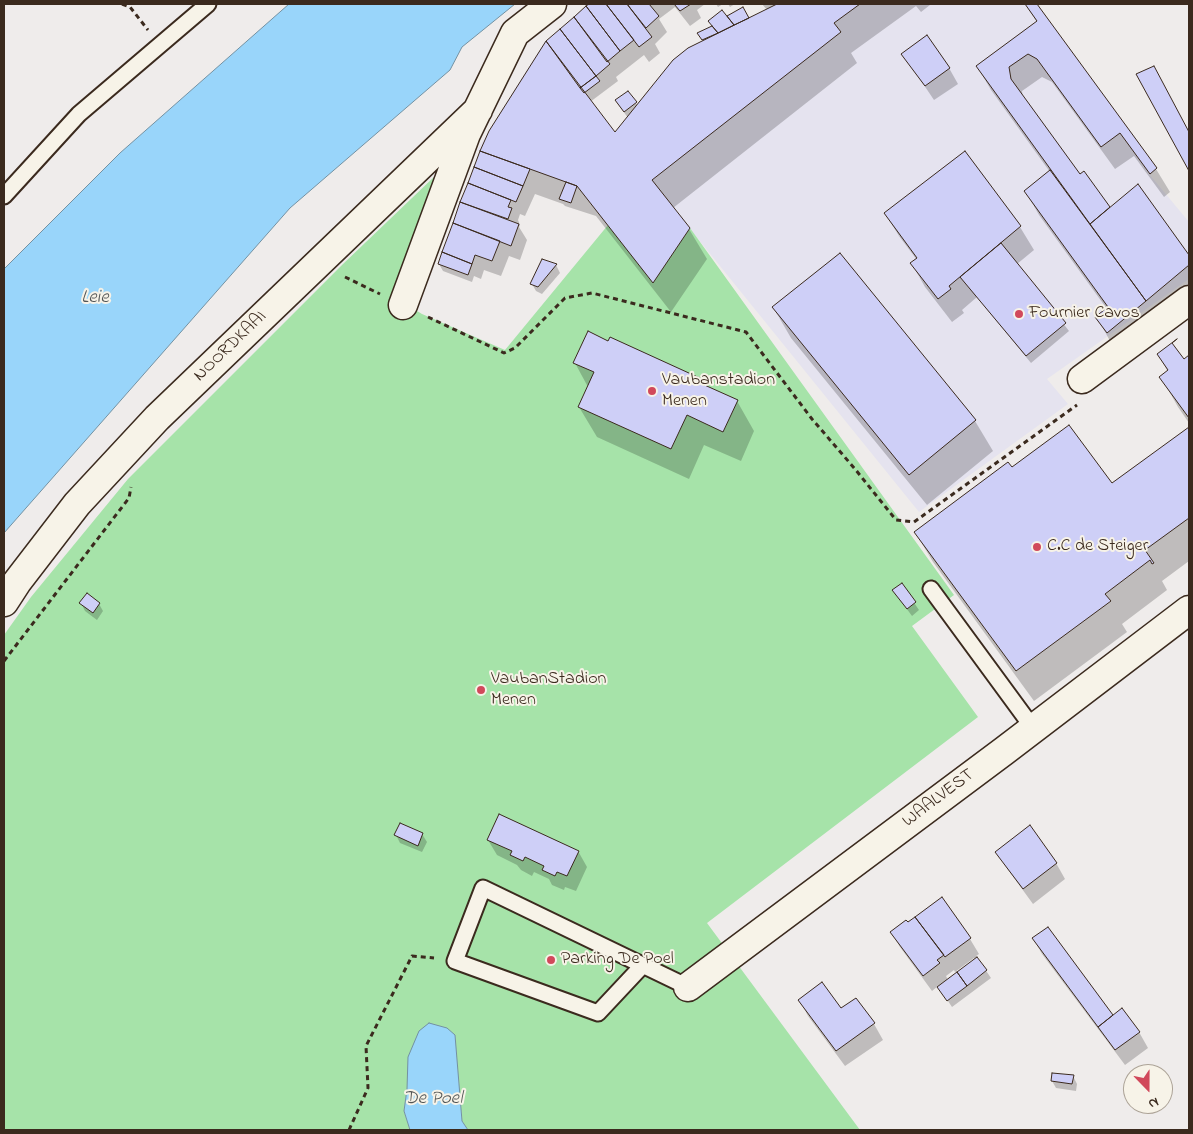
<!DOCTYPE html>
<style>
body{margin:0}
#map{position:relative;width:1193px;height:1134px;overflow:hidden;background:#efeceb;font-family:"Indie Flower",sans-serif}
canvas{display:block}
.frame{position:absolute;inset:0;border:5px solid #3b2a1e;pointer-events:none}
.north{position:absolute;left:1123px;top:1064px;width:50px;height:50px;box-sizing:border-box;background:#f7f3e8;border:1px solid #aca397;border-radius:50%;rotate:158deg;font-size:14px;font-weight:700;line-height:20px;text-align:center;color:#3b2a1e}
.north::after{content:'';display:block;margin:auto;width:18px;height:22px;background:#d1495b;clip-path:polygon(50% 0,100% 100%,50% 72%,0 100%)}
</style>
<div id="map">
<canvas width="1193" height="1134"></canvas>
<div class="frame"></div>
<div class="north">N</div>
</div>
<script>
const g = document.querySelector('canvas').getContext('2d');
g.lineJoin = 'round';
function paint(path, color) { g.fillStyle = color; g.fill(path, 'evenodd'); }
const shape = rows => new Path2D(rows.map(r => 'M' + r).join(''));
function trace(path, color, width, dash) { g.strokeStyle = color; g.lineWidth = width; g.lineCap = dash ? 'butt' : 'round'; g.setLineDash(dash || []); g.stroke(path); }
function write(font, color, halo, rows, align = 'center') {
  g.font = font + ' "Indie Flower",sans-serif'; g.lineWidth = 4; g.setLineDash([]); g.textBaseline = 'middle'; g.strokeStyle = halo; g.fillStyle = color; for (const [text, x, y, turn = 0] of rows) {
    g.save(); g.translate(x, y); g.rotate((+turn || 0) * Math.PI / 180); g.textAlign = isNaN(turn) ? turn : align; if (halo) g.strokeText(text, 0, 0); g.fillText(text, 0, 0); g.restore();
  }
}
paint(shape([
 [777,4,1037,4,1157,168,1150,175,1189,222,1189,279,1047,379,1068,404,919,512,690,229,653,283,577,186,477,150,545,41,615,132,673,60,688,48]
]), '#e5e3ef');
paint(shape([
 [435,176,391,295,422,314,505,350,608,225,653,282,690,228,954,595,912,626,978,717,707,923,860,1130,468,1130,462,1121,454,1035,407,1089,404,1111,410,1130,4,1130,4,635,31,597,128,479,343,264]
]), '#a6e3a9');
const water = shape([
 [289,4,515,4,462,47,450,70,290,208,4,533,4,269,120,153,289,4],
 [429,1023,447,1028,455,1035,462,1121,468,1130,410,1130,404,1111,407,1089,408,1057,419,1031,429,1023]
]);
paint(water, '#99d5fa');
trace(water, '#7391a2', 1);
paint(shape([
 [591,4,705,4,697,10,701,18,690,26,675,7,659,19,667,32,655,44,660,53,649,62,644,55,616,77,618,81,590,102,615,134,628,118,616,101,628,92,638,106,703,42,699,34,742,9,748,19,767,10,762,4,929,4,930,5,921,12,916,6,851,53,857,63,673,208,689,229,707,259,671,312,596,216,565,206,563,204,535,194,525,216,520,214,518,220,520,225,519,227,527,240,520,260,509,256,501,276,484,270,481,279,474,276,472,282,443,271,439,264,481,151,548,42],
 [716,4,723,4,718,7],
 [728,4,735,4,730,7],
 [1025,4,1035,4,1156,169,1170,192,1164,197,1134,156,1115,169,1052,82,1042,77,1022,91,1023,97,1080,176,1084,173,1110,209,1137,186,1189,257,1189,299,1122,355,1110,341,1097,317,1107,309,1039,215,1026,192,1050,172,991,90,977,66,1037,22],
 [903,54,949,68,958,84,934,100],
 [964,153,1020,227,1034,250,1017,264,1069,331,1031,363,977,297,962,310,964,313,952,322,925,287,912,264,917,260,899,236,885,213],
 [840,254,975,421,993,451,927,505,791,338,773,307],
 [556,265,560,273,542,294,536,291,532,284],
 [1158,354,1184,361,1189,357,1189,423,1178,407,1161,377,1168,372],
 [575,363,701,380,705,387,737,401,754,431,741,461,704,445,689,479,597,437,579,407,588,387],
 [1189,428,1189,561,1162,581,1167,590,1122,624,1127,632,1034,701,933,562,915,532,1011,469,1111,485],
 [902,585,919,610,912,616,898,597],
 [81,603,99,604,103,611,97,620,85,611],
 [422,834,427,842,422,852,400,843,396,835],
 [488,840,578,851,587,867,576,891,565,887,564,890,552,885,549,879,534,872,532,876,521,870,517,865,497,855],
 [997,852,1056,863,1065,879,1033,904,1006,867],
 [942,899,970,939,979,954,976,956,991,978,952,1007,938,986,932,991,900,947,891,932,908,924],
 [974,958,975,960,948,980,946,976,954,970,955,972],
 [1048,929,1113,1017,1139,1032,1148,1048,1125,1065,1042,954,1033,938],
 [856,999,874,1024,883,1040,845,1066,808,1016,800,1001,841,1010],
 [1073,1076,1077,1084,1076,1091,1056,1088,1052,1081]
]), '#0003');
const building = shape([
 [589,4,606,4,634,40,620,51,586,6,589,4],
 [606,4,627,4,652,37,639,47,606,4],
 [627,4,649,4,659,16,646,28,627,4],
 [674,4,691,4,680,11,674,4],
 [777,4,860,4,834,23,841,32,652,180,690,228,653,283,577,186,480,151,489,131,546,41,615,132,673,60,688,48,777,4],
 [1025,4,1037,4,1157,168,1150,174,1120,133,1101,147,1037,59,1028,54,1009,67,1011,79,1080,174,1084,171,1110,207,1090,224,976,66,1037,21,1025,4],
 [586,6,620,51,607,62,574,17,586,6],
 [743,7,749,18,734,25,727,16,743,7],
 [722,10,734,25,718,33,708,21,722,10],
 [574,17,610,64,596,76,560,29,574,17],
 [712,26,718,33,702,40,697,33,712,26],
 [560,29,596,76,580,88,546,41,560,29],
 [927,35,950,68,925,86,901,54,927,35],
 [1154,66,1189,132,1189,171,1136,74,1154,66],
 [596,76,600,81,584,93,580,88,596,76],
 [628,91,637,102,624,112,615,100,628,91],
 [480,151,530,169,523,186,474,167,480,151],
 [965,151,1021,226,949,286,951,289,938,299,910,263,917,258,884,213,965,151],
 [474,167,523,186,516,202,468,183,474,167],
 [1050,170,1146,301,1107,333,1095,317,1108,307,1024,191,1050,170],
 [566,182,577,186,571,203,559,199,566,182],
 [468,183,511,200,508,207,512,208,508,219,460,202,468,183],
 [1138,184,1189,255,1189,265,1146,301,1090,224,1138,184],
 [460,202,519,224,511,246,453,223,460,202],
 [453,223,500,241,492,261,475,255,472,264,442,252,453,223],
 [1001,243,1066,323,1026,356,960,277,1001,243],
 [442,252,472,264,468,275,438,264,442,252],
 [840,253,976,420,909,475,772,307,840,253],
 [542,259,557,264,538,287,530,284,542,259],
 [588,331,608,341,610,337,702,379,700,383,738,400,723,432,687,415,671,449,578,407,594,372,573,363,588,331],
 [1177,339,1172,343,1184,359,1189,355,1189,418,1159,377,1168,370,1157,354,1177,339],
 [1069,425,1112,483,1189,427,1189,518,1145,550,1154,563,1152,564,1150,560,1105,594,1111,601,1016,671,914,532,1008,462,1012,467,1069,425],
 [902,583,916,602,907,609,892,590,902,583],
 [87,593,100,603,93,613,79,603,87,593],
 [499,814,579,851,567,876,557,872,555,876,542,870,544,866,525,857,523,861,510,855,512,851,487,840,499,814],
 [400,823,423,833,418,846,394,835,400,823],
 [1030,825,1057,863,1023,889,995,852,1030,825],
 [942,897,971,938,945,957,915,917,942,897],
 [915,917,944,955,937,960,940,963,923,976,890,932,906,920,908,922,915,917],
 [1048,927,1113,1015,1098,1027,1032,938,1048,927],
 [977,957,987,970,967,986,957,972,977,957],
 [957,972,967,986,947,1001,937,987,957,972],
 [822,982,841,1008,856,998,875,1023,836,1051,798,1000,822,982],
 [1122,1008,1140,1032,1115,1050,1098,1027,1122,1008],
 [1052,1073,1074,1075,1072,1084,1051,1081,1052,1073]
]);
paint(building, '#cecff7');
trace(building, '#3b2a1e', 1);
const service = shape([
 [4,196,79,114,208,4],
 [931,589,1033,728],
 [643,965,598,1013,455,961,483,888,688,987]
]);
const minor = shape([
 [403,305,466,134,515,33,552,4],
 [1082,379,1189,300],
 [4,602,17,582,77,504,157,418,478,110],
 [688,987,1004,751,1189,610]
]);
trace(service, '#3b2a1e', 19);
trace(minor, '#3b2a1e', 31);
trace(shape([
 [122,4,130,7,148,30],
 [345,277,380,294],
 [428,317,504,353,515,348,565,298,592,293,746,332,812,419,855,469,896,520,914,522,1077,405],
 [4,661,129,498,131,487],
 [349,1130,368,1088,366,1046,412,956,434,958]
]), '#3b2a1e', 3, [5, 4]);
trace(service, '#f7f3e8', 15);
trace(minor, '#f7f3e8', 28);
for (const [x, y, r, color] of [
 [1019,314,5,"#d1495b"],
 [652,391,5,"#d1495b"],
 [1037,547,5,"#d1495b"],
 [481,690,5,"#d1495b"],
 [551,960,5,"#d1495b"]
]) { const dot = new Path2D(); dot.arc(x, y, r, 0, 2 * Math.PI); g.fillStyle = color; g.fill(dot); trace(dot, '#f7f3e8', 2); }
write('18px', '#3b2a1e', '#f7f3e8', [
 ["Fournier Cavos",1029,314],
 ["Vaubanstadion",662,381],
 ["Menen",662,402],
 ["C.C de Steiger",1047,547],
 ["VaubanStadion",491,680],
 ["Menen",491,701],
 ["Parking De Poel",561,960]
], 'left');
write('18px', '#3b2a1e', '#f7f3e8', [
 ["NOORDKAAI",231,347,-44],
 ["WAALVEST",939,799,-37]
]);
write('italic 19px', '#525555', '#f7f3e8', [
 ["Leie",95,299],
 ["De Poel",433,1100]
]);
</script>
